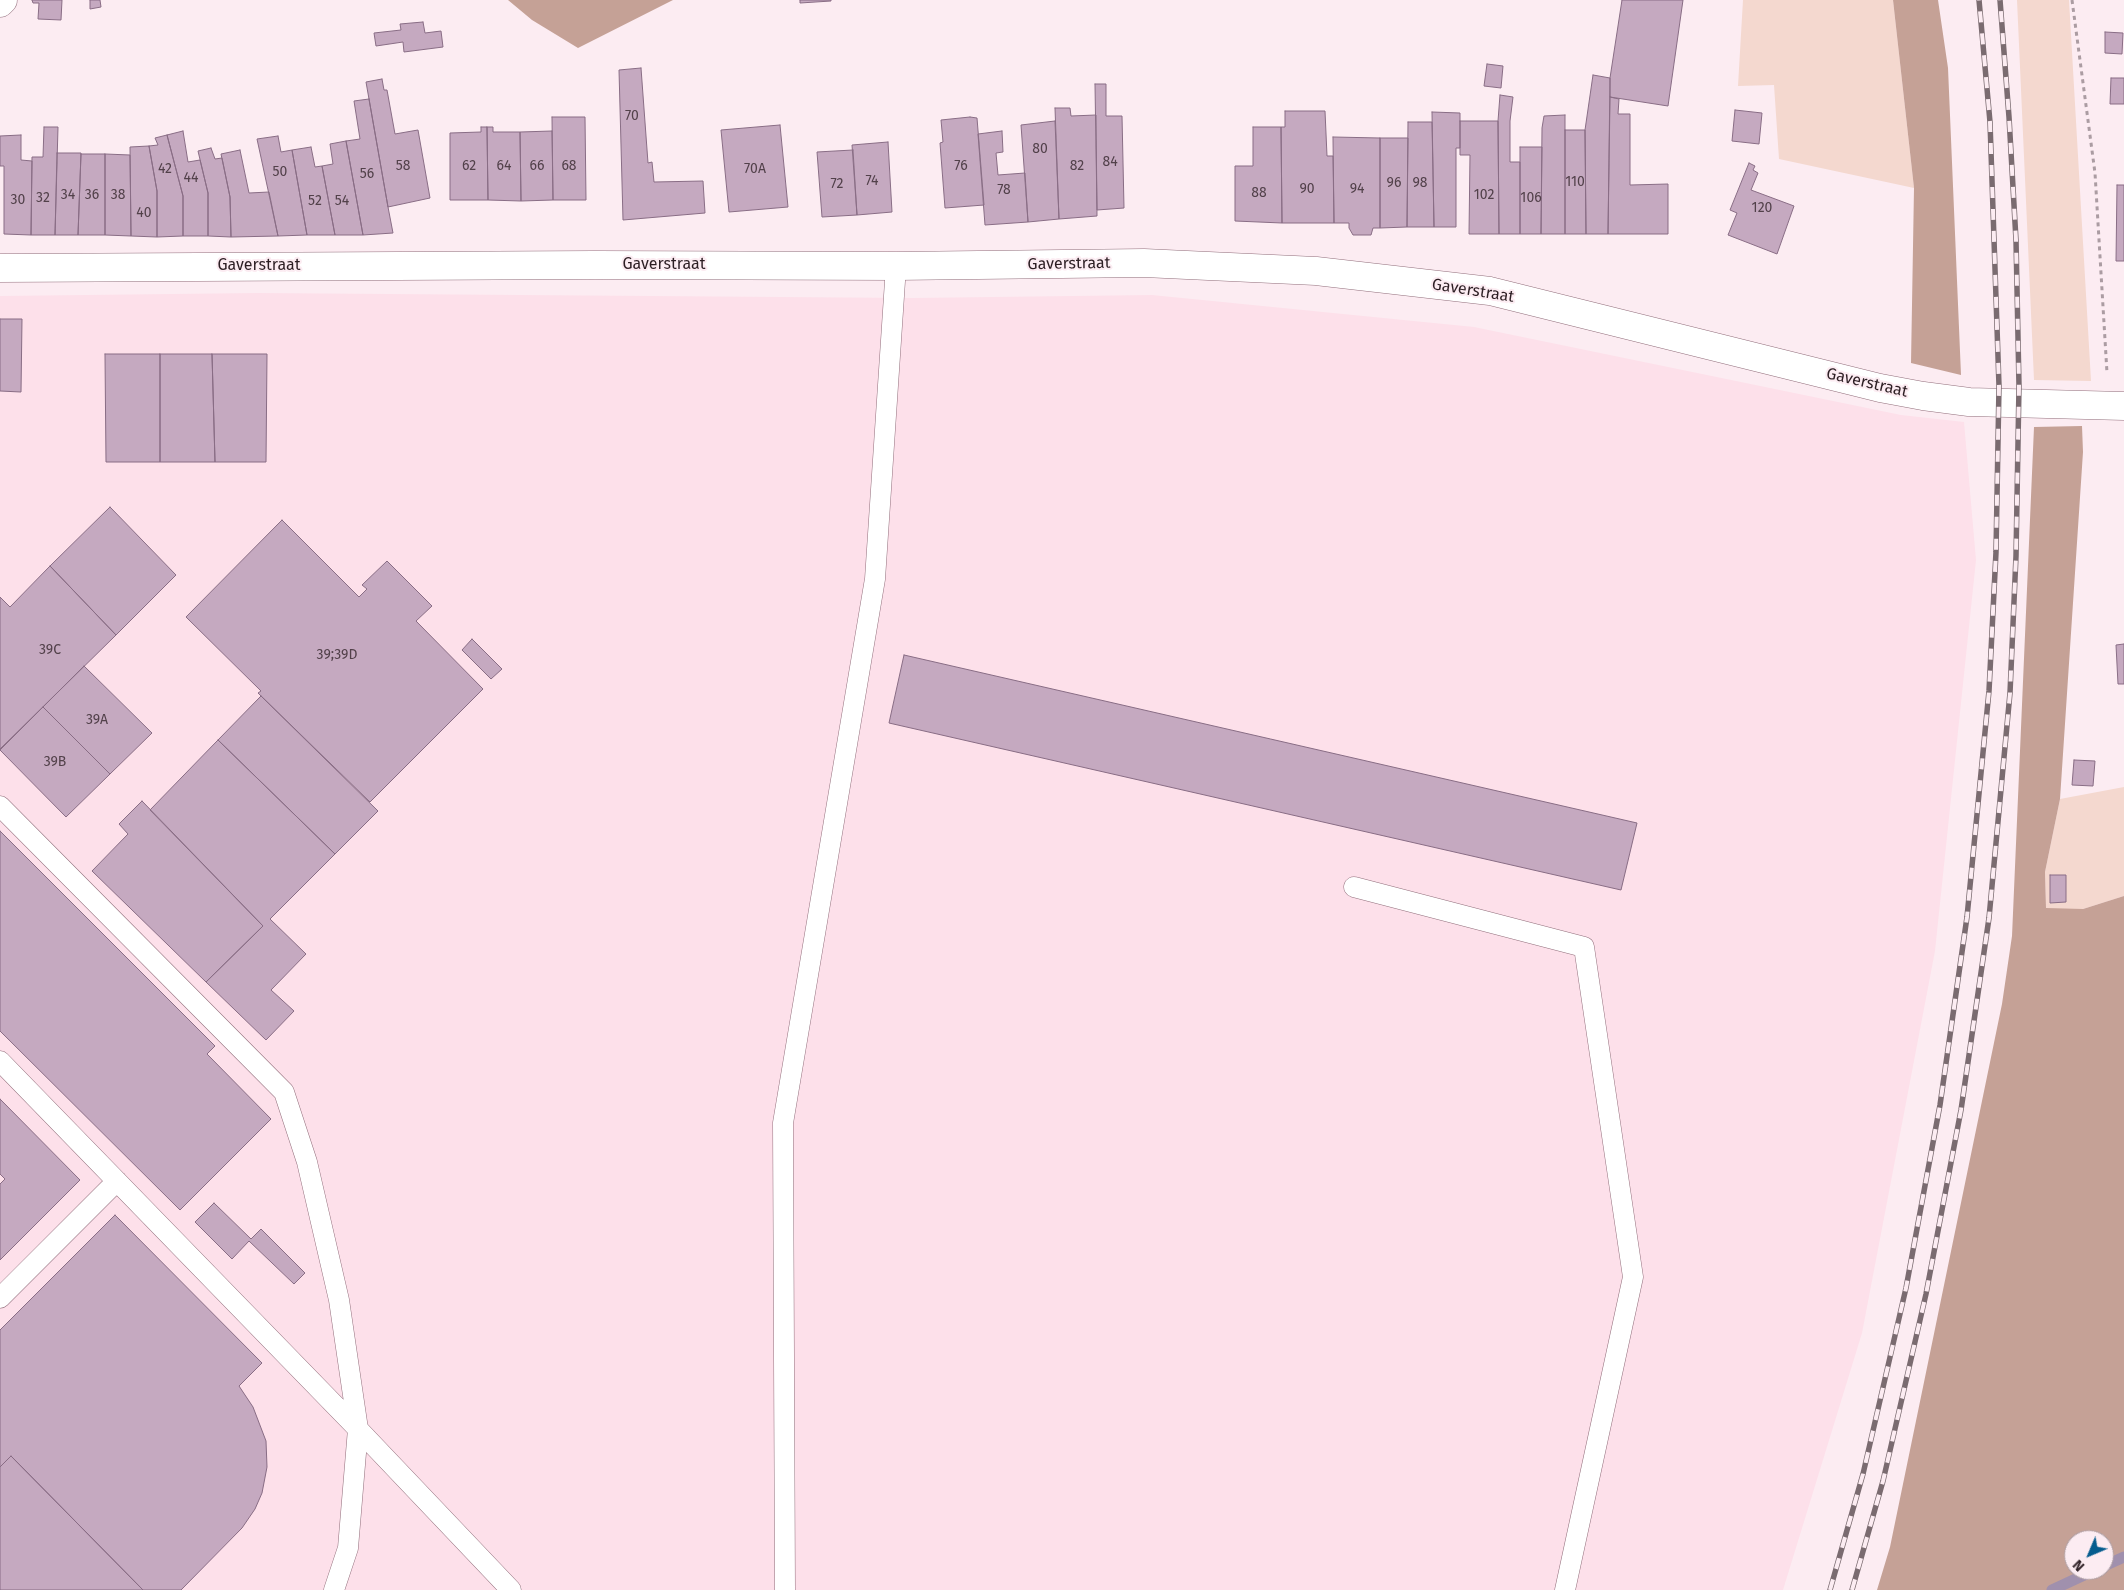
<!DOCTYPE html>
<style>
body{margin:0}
#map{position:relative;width:2124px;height:1590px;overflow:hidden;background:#fcecf2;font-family:"Fira Sans",sans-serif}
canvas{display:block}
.north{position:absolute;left:2064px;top:1530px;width:50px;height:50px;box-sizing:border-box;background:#fcecf2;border:1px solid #a99a9f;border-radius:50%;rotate:225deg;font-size:14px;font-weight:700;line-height:20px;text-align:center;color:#2c1e23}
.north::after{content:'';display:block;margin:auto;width:18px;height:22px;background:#055c8e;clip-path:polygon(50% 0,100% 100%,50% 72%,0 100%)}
</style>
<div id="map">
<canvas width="2124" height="1590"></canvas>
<div class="north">N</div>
</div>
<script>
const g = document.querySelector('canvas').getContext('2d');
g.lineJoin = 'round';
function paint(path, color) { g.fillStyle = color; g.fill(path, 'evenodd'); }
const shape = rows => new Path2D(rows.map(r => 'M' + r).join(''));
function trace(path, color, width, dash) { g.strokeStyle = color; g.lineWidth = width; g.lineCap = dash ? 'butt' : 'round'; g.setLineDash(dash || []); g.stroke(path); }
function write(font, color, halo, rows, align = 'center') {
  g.font = font + ' "Fira Sans",sans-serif'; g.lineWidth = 4; g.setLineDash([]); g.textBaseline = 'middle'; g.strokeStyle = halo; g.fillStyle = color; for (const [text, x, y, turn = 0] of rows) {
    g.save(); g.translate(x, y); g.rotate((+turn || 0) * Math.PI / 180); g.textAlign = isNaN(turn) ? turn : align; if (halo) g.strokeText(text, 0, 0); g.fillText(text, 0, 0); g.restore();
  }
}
paint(shape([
 [258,293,913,298,1152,295,1474,327,1901,415,1964,422,1976,560,1935,951,1862,1333,1783,1590,0,1590,0,296]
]), '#fde0ea');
paint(shape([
 [1743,0,1893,0,1914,188,1779,159,1774,85,1738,86],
 [2017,0,2069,0,2091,381,2034,380],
 [2124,787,2124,896,2083,909,2046,909,2045,872,2060,799]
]), '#f4d8cf');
paint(shape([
 [508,0,673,0,578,48,532,20],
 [1893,0,1938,0,1948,68,1961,375,1911,363,1914,188],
 [2082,426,2083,452,2060,799,2045,872,2046,908,2083,909,2124,896,2124,1590,1877,1590,1890,1547,2002,1004,2012,936,2034,427],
 [2074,1540,2104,1540,2104,1570,2074,1570]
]), '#c5a196');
trace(shape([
 [2104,1566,2124,1557],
 [2052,1590,2095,1570]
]), '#a090ad', 11);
const building = shape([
 [32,0,62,0,61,20,38,19,39,3,33,3,32,0],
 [90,0,100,0,101,7,90,9,90,0],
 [800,0,831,0,831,1,800,3,800,0],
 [1622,0,1683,0,1668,106,1610,97,1610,78,1622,0],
 [423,22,425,33,441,31,443,47,404,52,403,42,376,46,374,33,401,30,400,24,423,22],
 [2105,32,2123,33,2122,54,2105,53,2105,32],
 [1487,64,1503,66,1501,88,1484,86,1487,64],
 [641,68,648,163,652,162,654,182,703,181,705,213,623,220,619,70,641,68],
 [1593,75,1610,78,1608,234,1586,234,1585,130,1593,75],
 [2111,78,2124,78,2124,104,2110,104,2111,78],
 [382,79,384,90,387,90,395,134,418,130,430,198,388,207,366,82,382,79],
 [1095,84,1106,84,1106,116,1122,116,1124,208,1097,210,1095,84],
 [1500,95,1513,97,1510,121,1510,162,1520,162,1520,234,1499,234,1498,121,1500,95],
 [1610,97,1619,99,1618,114,1630,114,1630,185,1668,184,1668,234,1608,234,1610,97],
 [369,99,388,207,393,233,363,235,346,141,360,139,354,101,369,99],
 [1055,108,1070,108,1071,116,1096,115,1097,216,1059,219,1055,108],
 [1735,110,1762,113,1759,144,1732,141,1735,110],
 [1285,111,1325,111,1327,156,1333,156,1334,223,1282,223,1281,127,1285,127,1285,111],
 [1432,112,1460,113,1460,148,1456,148,1456,227,1434,227,1432,112],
 [1565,115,1565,234,1541,234,1542,128,1544,116,1565,115],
 [552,117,585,117,586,200,553,200,552,117],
 [970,117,977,118,984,205,945,208,940,143,943,142,941,120,970,117],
 [1055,121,1059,219,1028,222,1021,125,1055,121],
 [1460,121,1498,121,1499,234,1469,234,1470,155,1460,155,1460,121],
 [1408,122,1432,122,1434,227,1407,227,1408,122],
 [780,125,788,207,729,212,721,130,780,125],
 [44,127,58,127,55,235,31,235,32,157,43,157,44,127],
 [481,127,487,127,488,200,450,200,450,133,481,132,481,127],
 [487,127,493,127,493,132,520,132,521,201,488,200,487,127],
 [1253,127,1281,127,1282,223,1235,221,1235,166,1253,166,1253,127],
 [1565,130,1585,130,1586,234,1565,234,1565,130],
 [183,131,188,162,200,160,208,193,208,236,183,236,183,196,167,135,183,131],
 [552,131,553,200,521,201,520,132,552,131],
 [1002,131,1003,152,996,153,998,175,1025,173,1028,222,985,225,978,134,1002,131],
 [21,135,21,160,32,161,31,235,4,234,4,166,0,166,0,136,21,135],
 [167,135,183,196,183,236,157,237,157,191,149,146,158,145,155,138,167,135],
 [278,136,281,152,292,150,307,235,278,236,257,139,278,136],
 [1333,137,1380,138,1380,228,1373,228,1371,235,1353,235,1349,228,1349,223,1334,223,1333,137],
 [1380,138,1408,138,1407,227,1380,228,1380,138],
 [346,141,363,235,335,235,322,166,333,164,330,144,346,141],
 [888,142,892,212,857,215,852,145,888,142],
 [149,146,157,191,157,237,131,236,130,147,149,146],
 [311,147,315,167,322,166,335,235,307,235,292,150,311,147],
 [1520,147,1542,147,1541,234,1520,234,1520,147],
 [211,148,215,159,222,158,230,197,231,237,208,236,208,193,198,151,211,148],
 [240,150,249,193,269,192,278,236,231,237,230,197,221,154,240,150],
 [853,150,857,215,822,217,817,152,853,150],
 [57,153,81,153,78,235,55,235,57,153],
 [81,154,105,154,105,235,78,235,81,154],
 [105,154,130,155,131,236,105,235,105,154],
 [1749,163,1755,166,1753,170,1758,173,1751,190,1794,206,1777,254,1728,235,1737,213,1730,210,1749,163],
 [2117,185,2124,185,2124,261,2116,261,2117,185],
 [0,319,22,319,21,392,0,391,0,319],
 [105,354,160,354,160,462,106,462,105,354],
 [160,354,212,354,215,462,160,462,160,354],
 [212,354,267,354,266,462,215,462,212,354],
 [110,507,176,575,116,635,50,566,110,507],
 [282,520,359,597,367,589,362,585,387,561,432,606,416,621,483,689,370,802,258,693,261,691,186,617,282,520],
 [50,566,116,635,0,749,0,597,10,607,50,566],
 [472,639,502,669,491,679,462,650,472,639],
 [2124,644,2124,684,2118,684,2116,645,2124,644],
 [904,655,1637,823,1621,890,889,723,904,655],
 [84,666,152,733,110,774,43,707,84,666],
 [261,696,378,811,335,854,218,740,261,696],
 [43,707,110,774,66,817,0,750,43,707],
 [218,740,335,854,270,919,306,954,271,990,294,1011,266,1040,206,982,263,926,150,810,218,740],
 [2074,760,2095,761,2093,786,2072,785,2074,760],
 [142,801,263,926,206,982,92,871,128,834,119,824,142,801],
 [0,831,215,1046,207,1054,271,1119,180,1210,0,1031,0,831],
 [2050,875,2066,875,2066,902,2050,903,2050,875],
 [0,1099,80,1180,0,1260,0,1184,5,1179,0,1174,0,1099],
 [214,1203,251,1239,261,1229,305,1273,294,1284,249,1241,232,1259,195,1222,214,1203],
 [115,1215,262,1363,239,1386,253,1407,266,1441,267,1467,262,1493,255,1509,242,1528,181,1590,143,1590,11,1456,0,1467,0,1330,115,1215],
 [11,1456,143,1590,0,1590,0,1467,11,1456]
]);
paint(building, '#c5a9c0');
trace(building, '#896d85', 1);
const lane = shape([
 [0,806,284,1092,307,1162,339,1300,358,1429,348,1548,334,1590],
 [1354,887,1584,947,1633,1277,1565,1590],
 [0,1061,358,1429,511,1590],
 [0,1298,117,1181],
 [785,1590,783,1123,875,579,896,266]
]);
const street = shape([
 [0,3,3,0]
]);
const secondary = shape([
 [0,268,595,265,896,266,1144,263,1316,271,1490,291,1880,388,1923,396,1969,402,2124,406]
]);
trace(lane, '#926f7c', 21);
trace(street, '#926f7c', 29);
trace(secondary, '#926f7c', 29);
trace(shape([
 [2072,0,2095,173,2107,373]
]), '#ab9ca2', 3, [4, 4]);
trace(lane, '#fff', 20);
trace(street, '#fff', 28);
trace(secondary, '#fff', 28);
const rail = shape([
 [1830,1590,1863,1474,1906,1288,1940,1105,1967,917,1989,691,1996,552,1999,386,1990,122,1979,0],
 [1852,1590,1883,1481,1926,1294,1961,1110,1989,918,2010,693,2016,556,2019,386,2016,240,2009,117,2000,0]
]);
trace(rail, '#7a6b70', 5.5);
trace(rail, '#fcecf2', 4, [11]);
write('14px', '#52414a', null, [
 ["70",632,116],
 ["80",1040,149],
 ["84",1110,162],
 ["58",403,166],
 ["62",469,166],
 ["64",504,166],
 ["66",537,166],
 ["68",569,166],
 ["76",961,166],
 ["82",1077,166],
 ["42",165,169],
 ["70A",755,169],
 ["50",280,172],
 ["56",367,174],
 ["44",191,178],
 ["74",872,181],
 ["110",1575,182],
 ["96",1394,183],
 ["98",1420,183],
 ["72",837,184],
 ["90",1307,189],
 ["94",1357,189],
 ["78",1004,190],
 ["88",1259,193],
 ["34",68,195],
 ["36",92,195],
 ["38",118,195],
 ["102",1484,195],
 ["32",43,198],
 ["106",1531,198],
 ["30",18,200],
 ["52",315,201],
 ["54",342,201],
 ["120",1762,208],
 ["40",144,213],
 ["39C",50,650],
 ["39;39D",337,655],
 ["39A",97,720],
 ["39B",55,762]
]);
write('16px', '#2c1e23', '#fcecf2', [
 ["Gaverstraat",1069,264,-1],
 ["Gaverstraat",664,265],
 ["Gaverstraat",259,266],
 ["Gaverstraat",1473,291,9],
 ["Gaverstraat",1867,383,13]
]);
</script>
